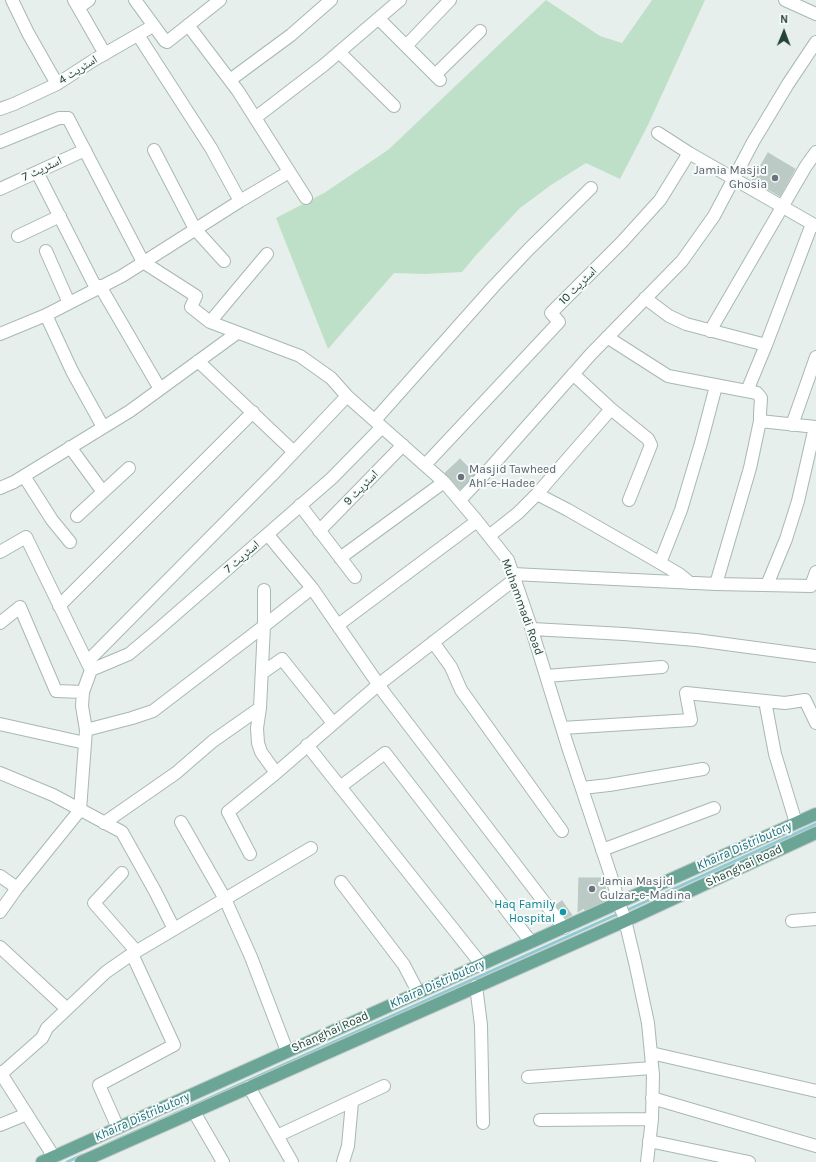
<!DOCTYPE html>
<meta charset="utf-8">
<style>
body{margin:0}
#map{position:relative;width:816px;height:1162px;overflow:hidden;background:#e6efeb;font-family:Karla,sans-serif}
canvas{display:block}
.north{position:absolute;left:764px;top:12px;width:40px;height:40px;-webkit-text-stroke:3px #f7fbf9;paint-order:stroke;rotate:1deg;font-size:11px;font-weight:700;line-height:16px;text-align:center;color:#24423a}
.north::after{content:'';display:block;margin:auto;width:14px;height:18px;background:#24423a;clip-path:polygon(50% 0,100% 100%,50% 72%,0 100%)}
</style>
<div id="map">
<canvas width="816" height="1162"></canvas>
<div class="north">N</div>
</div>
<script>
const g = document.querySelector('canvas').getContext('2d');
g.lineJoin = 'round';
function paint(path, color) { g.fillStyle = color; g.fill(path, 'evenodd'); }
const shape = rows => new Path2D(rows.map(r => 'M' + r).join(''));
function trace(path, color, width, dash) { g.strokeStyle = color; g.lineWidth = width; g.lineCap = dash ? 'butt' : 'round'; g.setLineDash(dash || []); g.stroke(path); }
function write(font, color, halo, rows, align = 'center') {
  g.font = font + ' Karla,"Noto Naskh Arabic",sans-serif'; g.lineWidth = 4; g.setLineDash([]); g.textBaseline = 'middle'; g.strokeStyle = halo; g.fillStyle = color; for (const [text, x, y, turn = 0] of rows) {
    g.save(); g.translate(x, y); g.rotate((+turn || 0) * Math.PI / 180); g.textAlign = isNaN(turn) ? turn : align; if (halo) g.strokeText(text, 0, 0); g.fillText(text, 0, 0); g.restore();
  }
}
paint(shape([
 [546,0,600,36,622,43,652,0,705,0,648,125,620,179,586,163,551,185,520,208,477,254,462,272,425,274,394,273,328,349,276,218,324,193,388,150]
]), '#bfe0c8');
trace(shape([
 [625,911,816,824],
 [103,1146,620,913],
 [67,1162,82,1155]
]), '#8ec9d4', 3);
const building = shape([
 [768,153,795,169,780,196,752,180,768,153],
 [460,459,475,474,460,489,445,473,460,459],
 [579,878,604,878,607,900,585,910,584,908,578,912,579,878],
 [562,901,572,915,566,918,556,905,562,901]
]);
paint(building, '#bbcac4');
trace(building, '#b8c9c2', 1);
const minor = shape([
 [12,0,28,33,57,84],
 [74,0,105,54],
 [135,0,165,41,167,42,220,0],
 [785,0,816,14],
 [79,7,89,0],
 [379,19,440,80],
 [188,25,238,91,306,198],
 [138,35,211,148,240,201],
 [406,46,450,0],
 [339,52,394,106],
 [435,75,480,31],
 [230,80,291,35,331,0],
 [0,109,14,104,57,84,94,60,153,26],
 [255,118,324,65,400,0],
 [658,133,689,153,816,226],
 [0,142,59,118,68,118,143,262,196,296,191,307,210,322,300,356,331,378,347,396,444,482,477,521,508,560,530,624,567,744,614,885,619,904,624,916,635,962,648,1023,653,1075,652,1119,647,1162],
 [154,150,195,229,224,261],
 [37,172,96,288],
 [0,189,85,150],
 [18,236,60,216],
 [46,251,69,303],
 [100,286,160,389],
 [645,298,669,316,686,324,766,345],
 [46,315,72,371,103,427],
 [210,322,267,254],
 [710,331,806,166,816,152],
 [0,334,46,315,122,276,240,201,289,172],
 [607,337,668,376,757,393,761,398,760,414,760,421,816,427],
 [198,361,294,452],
 [573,374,611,409,648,439,651,445,629,500],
 [747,391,766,345,812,224],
 [375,420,494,286,529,249,591,188],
 [792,425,816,357],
 [70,447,103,492],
 [425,465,559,322,551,313,622,242,660,200,689,153],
 [24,476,52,520,70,542],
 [0,488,14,482,130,411,237,333],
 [537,494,568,510,650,557,679,574,690,583],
 [460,500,492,466,591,354,682,261,714,216,753,142,788,84,816,42],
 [300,505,355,577],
 [77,516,129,468],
 [319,531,403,445],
 [268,535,312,588,385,694,564,928],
 [489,536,518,513,537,494,611,409],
 [0,552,26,537,87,662,91,670,83,692,82,706,86,730],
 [340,558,444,482],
 [660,563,681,510,701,443,716,386],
 [513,574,716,584,811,586,816,572],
 [716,584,750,468,760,421],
 [767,585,786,539,798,501,815,427],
 [59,606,253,412],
 [0,623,20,607,56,691,83,692],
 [338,625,477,521],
 [532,629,624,634,696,640,816,656],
 [433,642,451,667,461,690,562,831],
 [87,662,275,472,347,396],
 [91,670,129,654,154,633,332,478,382,427],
 [262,673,282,659,333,723],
 [546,676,662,667],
 [765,701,775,754,796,823],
 [260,708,257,728,258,743,261,752,276,773,378,685,515,579],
 [0,724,85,743],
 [562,728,691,720,686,693,785,703,805,700,816,723],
 [307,745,481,964],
 [0,773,53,795,122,832,156,893,174,929],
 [340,787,385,753,531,942],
 [582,788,609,785,703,769],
 [181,822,225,899,311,848],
 [104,823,176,773,213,741,260,708,264,626,312,588],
 [602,850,714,808],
 [250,854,228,812,276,773],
 [122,873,94,903,136,951],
 [0,876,17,888,80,810,86,730,132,718,153,711,264,626,264,590],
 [341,882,404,965,418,992],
 [0,912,17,888],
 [792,921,816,919],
 [0,947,67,1009],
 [132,954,225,899,251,957,287,1051],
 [476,986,481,1025,483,1123],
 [651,1053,816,1091],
 [0,1072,54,1157],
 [1,1074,42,1038,47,1028,106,972,132,954,174,1045,99,1085,118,1128],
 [528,1077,652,1068],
 [249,1087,292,1162],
 [652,1098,816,1146],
 [194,1112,223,1162],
 [540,1120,652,1119],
 [0,1125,27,1114],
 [277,1136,384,1086],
 [649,1141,749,1162],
 [343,1162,348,1146,352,1102]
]);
const major = shape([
 [42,1162,816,814],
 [81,1162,625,921,816,833]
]);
trace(minor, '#a8b8b2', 14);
trace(major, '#c2cac8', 14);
trace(minor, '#fff', 12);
trace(major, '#6aa596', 12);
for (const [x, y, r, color] of [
 [775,178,4,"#6b7280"],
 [461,477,4,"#6b7280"],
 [592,889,4,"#6b7280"],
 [563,912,4,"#0f9aa8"]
]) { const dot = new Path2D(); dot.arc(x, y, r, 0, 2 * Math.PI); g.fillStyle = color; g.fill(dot); trace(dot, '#f7fbf9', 1.5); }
write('12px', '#24423a', '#f7fbf9', [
 ["اسٹریٹ 4",78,70,-32],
 ["اسٹریٹ 7",42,169,-25],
 ["اسٹریٹ 10",578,286,-45],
 ["اسٹریٹ 9",361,488,-46],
 ["اسٹریٹ 7",242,557,-41],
 ["Muhammadi Road",522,607,70],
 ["Shanghai Road",744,866,-25],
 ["Shanghai Road",330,1032,-24]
]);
write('12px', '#5b616d', '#f7fbf9', [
 ["Jamia Masjid",767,171,"right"],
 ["Ghosia",767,185,"right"],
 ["Masjid Tawheed",469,470],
 ["Ahl-e-Hadee",469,484],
 ["Jamia Masjid",600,882],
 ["Gulzar-e-Madina",600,896]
], 'left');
write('12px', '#0d838f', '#f7fbf9', [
 ["Haq Family",555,905],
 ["Hospital",555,919]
], 'right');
write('italic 13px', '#1c6f80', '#f7fbf9', [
 ["Khaira Distributory",744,846,-24],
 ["Khaira Distributory",437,984,-24],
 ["Khaira Distributory",142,1117,-24]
]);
</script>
